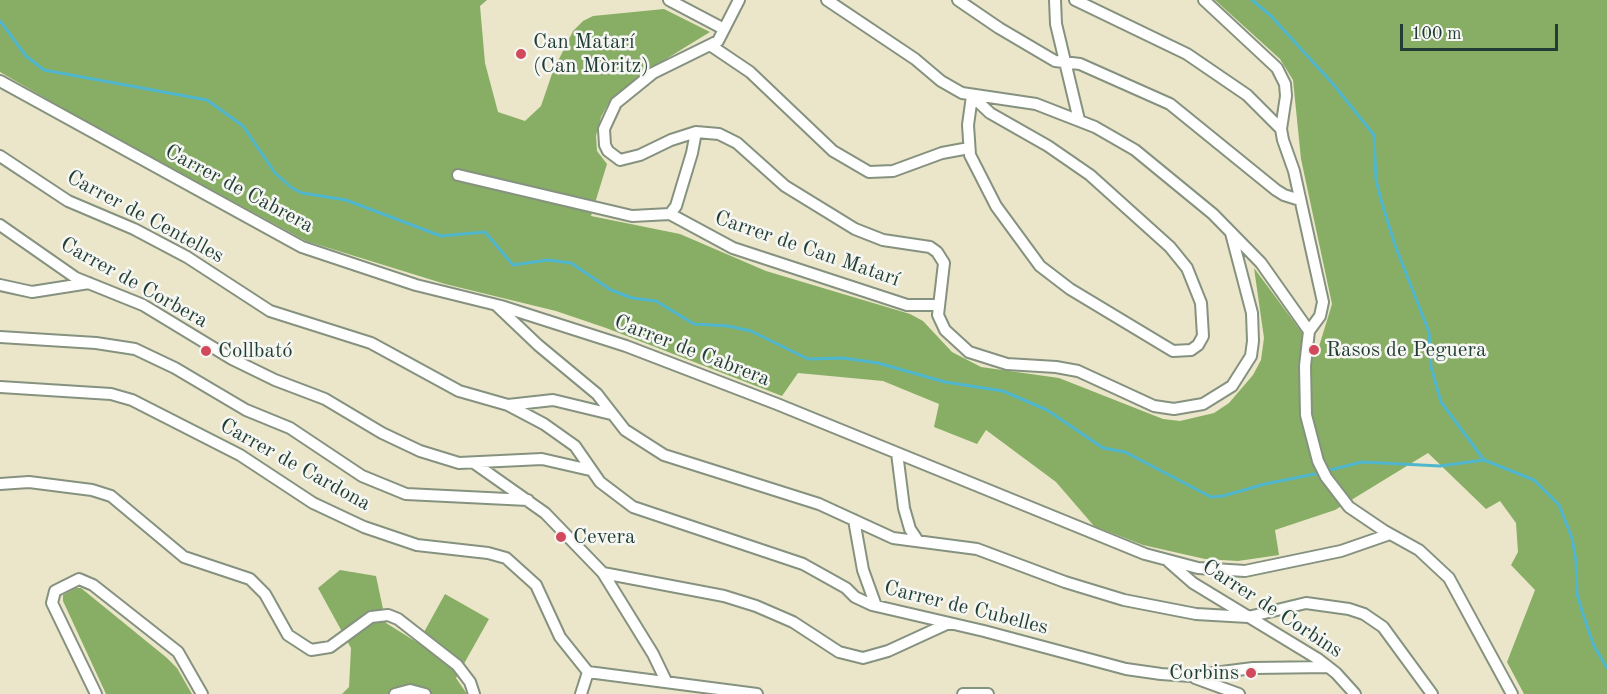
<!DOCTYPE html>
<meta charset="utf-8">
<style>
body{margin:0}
#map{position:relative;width:1607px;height:694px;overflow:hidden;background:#ebe6ca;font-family:"Old Standard TT",serif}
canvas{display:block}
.scale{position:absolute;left:1400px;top:24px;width:158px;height:27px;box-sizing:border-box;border:3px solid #1f3d34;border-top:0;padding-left:8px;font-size:18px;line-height:21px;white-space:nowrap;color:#1f3d34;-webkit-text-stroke:4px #f6f6f2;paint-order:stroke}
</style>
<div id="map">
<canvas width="1607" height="694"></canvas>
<div class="scale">100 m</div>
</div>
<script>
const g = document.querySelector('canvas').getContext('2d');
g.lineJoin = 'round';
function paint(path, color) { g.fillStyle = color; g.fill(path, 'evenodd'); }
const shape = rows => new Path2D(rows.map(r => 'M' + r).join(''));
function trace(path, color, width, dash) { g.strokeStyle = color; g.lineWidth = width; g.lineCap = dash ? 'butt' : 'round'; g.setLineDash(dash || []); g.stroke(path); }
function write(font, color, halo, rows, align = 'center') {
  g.font = font + ' "Old Standard TT",serif'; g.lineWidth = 5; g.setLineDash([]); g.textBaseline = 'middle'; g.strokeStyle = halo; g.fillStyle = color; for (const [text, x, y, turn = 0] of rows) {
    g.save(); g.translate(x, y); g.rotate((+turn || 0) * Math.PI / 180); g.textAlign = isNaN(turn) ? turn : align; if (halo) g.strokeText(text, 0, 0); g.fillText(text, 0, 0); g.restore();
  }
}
paint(shape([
 [0,0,487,0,480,6,485,63,498,112,525,121,541,106,553,71,573,31,583,21,593,16,664,9,710,32,640,75,608,104,601,117,596,136,597,151,607,164,591,216,680,234,766,271,910,314,923,321,952,352,981,367,1059,378,1163,419,1180,421,1214,413,1229,403,1253,375,1261,360,1264,338,1254,268,1317,353,1332,304,1301,159,1293,80,1280,59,1215,0,1607,0,1607,694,1524,694,1507,662,1535,590,1511,565,1518,552,1516,523,1500,501,1486,509,1428,453,1335,510,1275,530,1279,555,1238,561,1205,559,1143,545,1094,526,1056,482,986,430,977,444,934,427,939,404,883,381,798,373,782,396,606,328,556,311,445,284,306,241,71,113,0,72],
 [340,570,376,576,386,623,418,643,445,594,489,619,456,678,467,694,342,694,349,687,351,648,318,588],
 [76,588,81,588,167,658,177,668,192,694,106,694,63,601,63,595]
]), '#87ae64');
trace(shape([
 [1252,0,1270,15,1333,84,1374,135,1376,180,1381,200,1395,245,1429,332,1431,367,1441,402,1484,460,1534,480,1559,505,1572,538,1576,561,1577,594,1583,614,1594,646,1607,668],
 [0,21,26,56,44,70,207,100,243,126,275,173,292,188,302,193,346,200,441,236,485,232,513,265,548,260,571,263,611,290,632,298,656,301,694,324,728,326,751,331,808,359,843,358,878,363,945,382,1003,391,1047,410,1103,448,1125,452,1211,497,1223,496,1265,484,1320,473],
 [1326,471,1362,462,1440,466,1484,460]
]), '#50b6ce', 3);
const minor = shape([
 [669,0,724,29],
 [739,0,718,41,653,73,616,103,604,129,605,145,608,151,620,160,640,155,671,140,696,132,719,134,737,143,785,186,855,229,883,240,930,247,937,252,944,263,938,315,945,330,969,352,1007,364,1056,367,1078,371,1154,406,1174,409,1203,404,1232,386,1251,356,1253,341,1252,313,1231,233],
 [827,0,915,59,941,81,962,93,1036,104,1095,127,1135,150,1213,214,1261,263,1309,331],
 [958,0,999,28,1055,61,1080,64,1170,104,1276,190,1284,195,1300,200],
 [1055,0,1056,24,1079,120],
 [1075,0,1187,54,1247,95,1281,129],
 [1204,0,1277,68,1285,84,1286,96,1281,129,1283,140,1294,171,1323,302,1320,316,1309,331,1305,366,1306,415,1318,461,1326,477,1349,507,1383,530,1419,550,1449,578,1512,694],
 [710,45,750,72,833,151,869,172,893,171,942,153,969,148],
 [0,81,302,247,416,285,501,306,626,346,777,404,1145,554,1198,568,1245,571,1341,551,1390,534],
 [972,96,990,113,1048,146,1090,175,1170,247,1187,268,1201,303,1203,336,1198,345,1191,350,1173,351,1070,289,1040,266,996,206,970,155,968,125,972,96],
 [0,156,68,201,134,229,187,257,270,311,371,343,459,391,508,405,553,400,611,414],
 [458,175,632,216,670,214,733,248,907,305,937,305],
 [670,214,676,206,692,153,696,132],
 [0,225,76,278,143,305,232,359,275,380,325,399,382,433,420,451,459,463,542,459,590,470],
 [0,285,32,292,89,283],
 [496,305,538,345,597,394,625,430,664,455,819,504,893,538,977,549,1065,582,1124,600,1196,614,1248,617,1306,603,1349,609,1364,614,1383,627,1432,694],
 [0,337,96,343,135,349,175,368,246,410,290,428,362,476,406,494,528,500],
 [0,387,111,394,132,400,240,455,313,503,364,527,417,545,488,553,506,558,536,585,560,637,588,672],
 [508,405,544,424,575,446,600,482,633,507,803,564,846,588,855,597,872,605,984,631,1126,669,1161,674,1190,676,1253,668,1328,667],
 [897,453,904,508,910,529,918,541],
 [474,463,545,513,603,573,653,654,666,681],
 [0,484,29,482,92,490,111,496,184,557,250,579,265,594,288,635,311,650,330,647,371,617,388,615,398,619,457,665,470,682,474,694],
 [854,520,863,570,876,606],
 [1169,562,1193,583,1318,659,1336,673,1355,694],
 [603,573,724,596,756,606,793,622,839,652,863,658,888,651,949,623],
 [588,672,757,694],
 [1195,678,1239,694],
 [96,694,52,603,55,591,79,579,93,585,178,652,202,694],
 [395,694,410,690,425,694],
 [581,694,588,672],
 [963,694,988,694]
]);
trace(minor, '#85927f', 14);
trace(minor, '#fff', 10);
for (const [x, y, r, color] of [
 [521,54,6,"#d1495b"],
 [1314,350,6,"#d1495b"],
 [206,351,6,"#d1495b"],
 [561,537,6,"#d1495b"],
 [1251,673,6,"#d1495b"]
]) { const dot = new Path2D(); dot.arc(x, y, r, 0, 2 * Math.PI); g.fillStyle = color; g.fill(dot); trace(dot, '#f6f6f2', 2); }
write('21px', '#1f3d34', '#f6f6f2', [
 ["Can Matarí",533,42],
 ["(Can Mòritz)",533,66],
 ["Rasos de Peguera",1326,350],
 ["Collbató",218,351],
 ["Cevera",573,537],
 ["Corbins",1239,673,"right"]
], 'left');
write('21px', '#1f3d34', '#f6f6f2', [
 ["Carrer de Cabrera",239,189,28],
 ["Carrer de Centelles",145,217,28],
 ["Carrer de Can Matarí",807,249,19],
 ["Carrer de Corbera",134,283,29],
 ["Carrer de Cabrera",692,351,21],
 ["Carrer de Cardona",295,465,29],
 ["Carrer de Cubelles",966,608,14],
 ["Carrer de Corbins",1272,609,33]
]);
</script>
